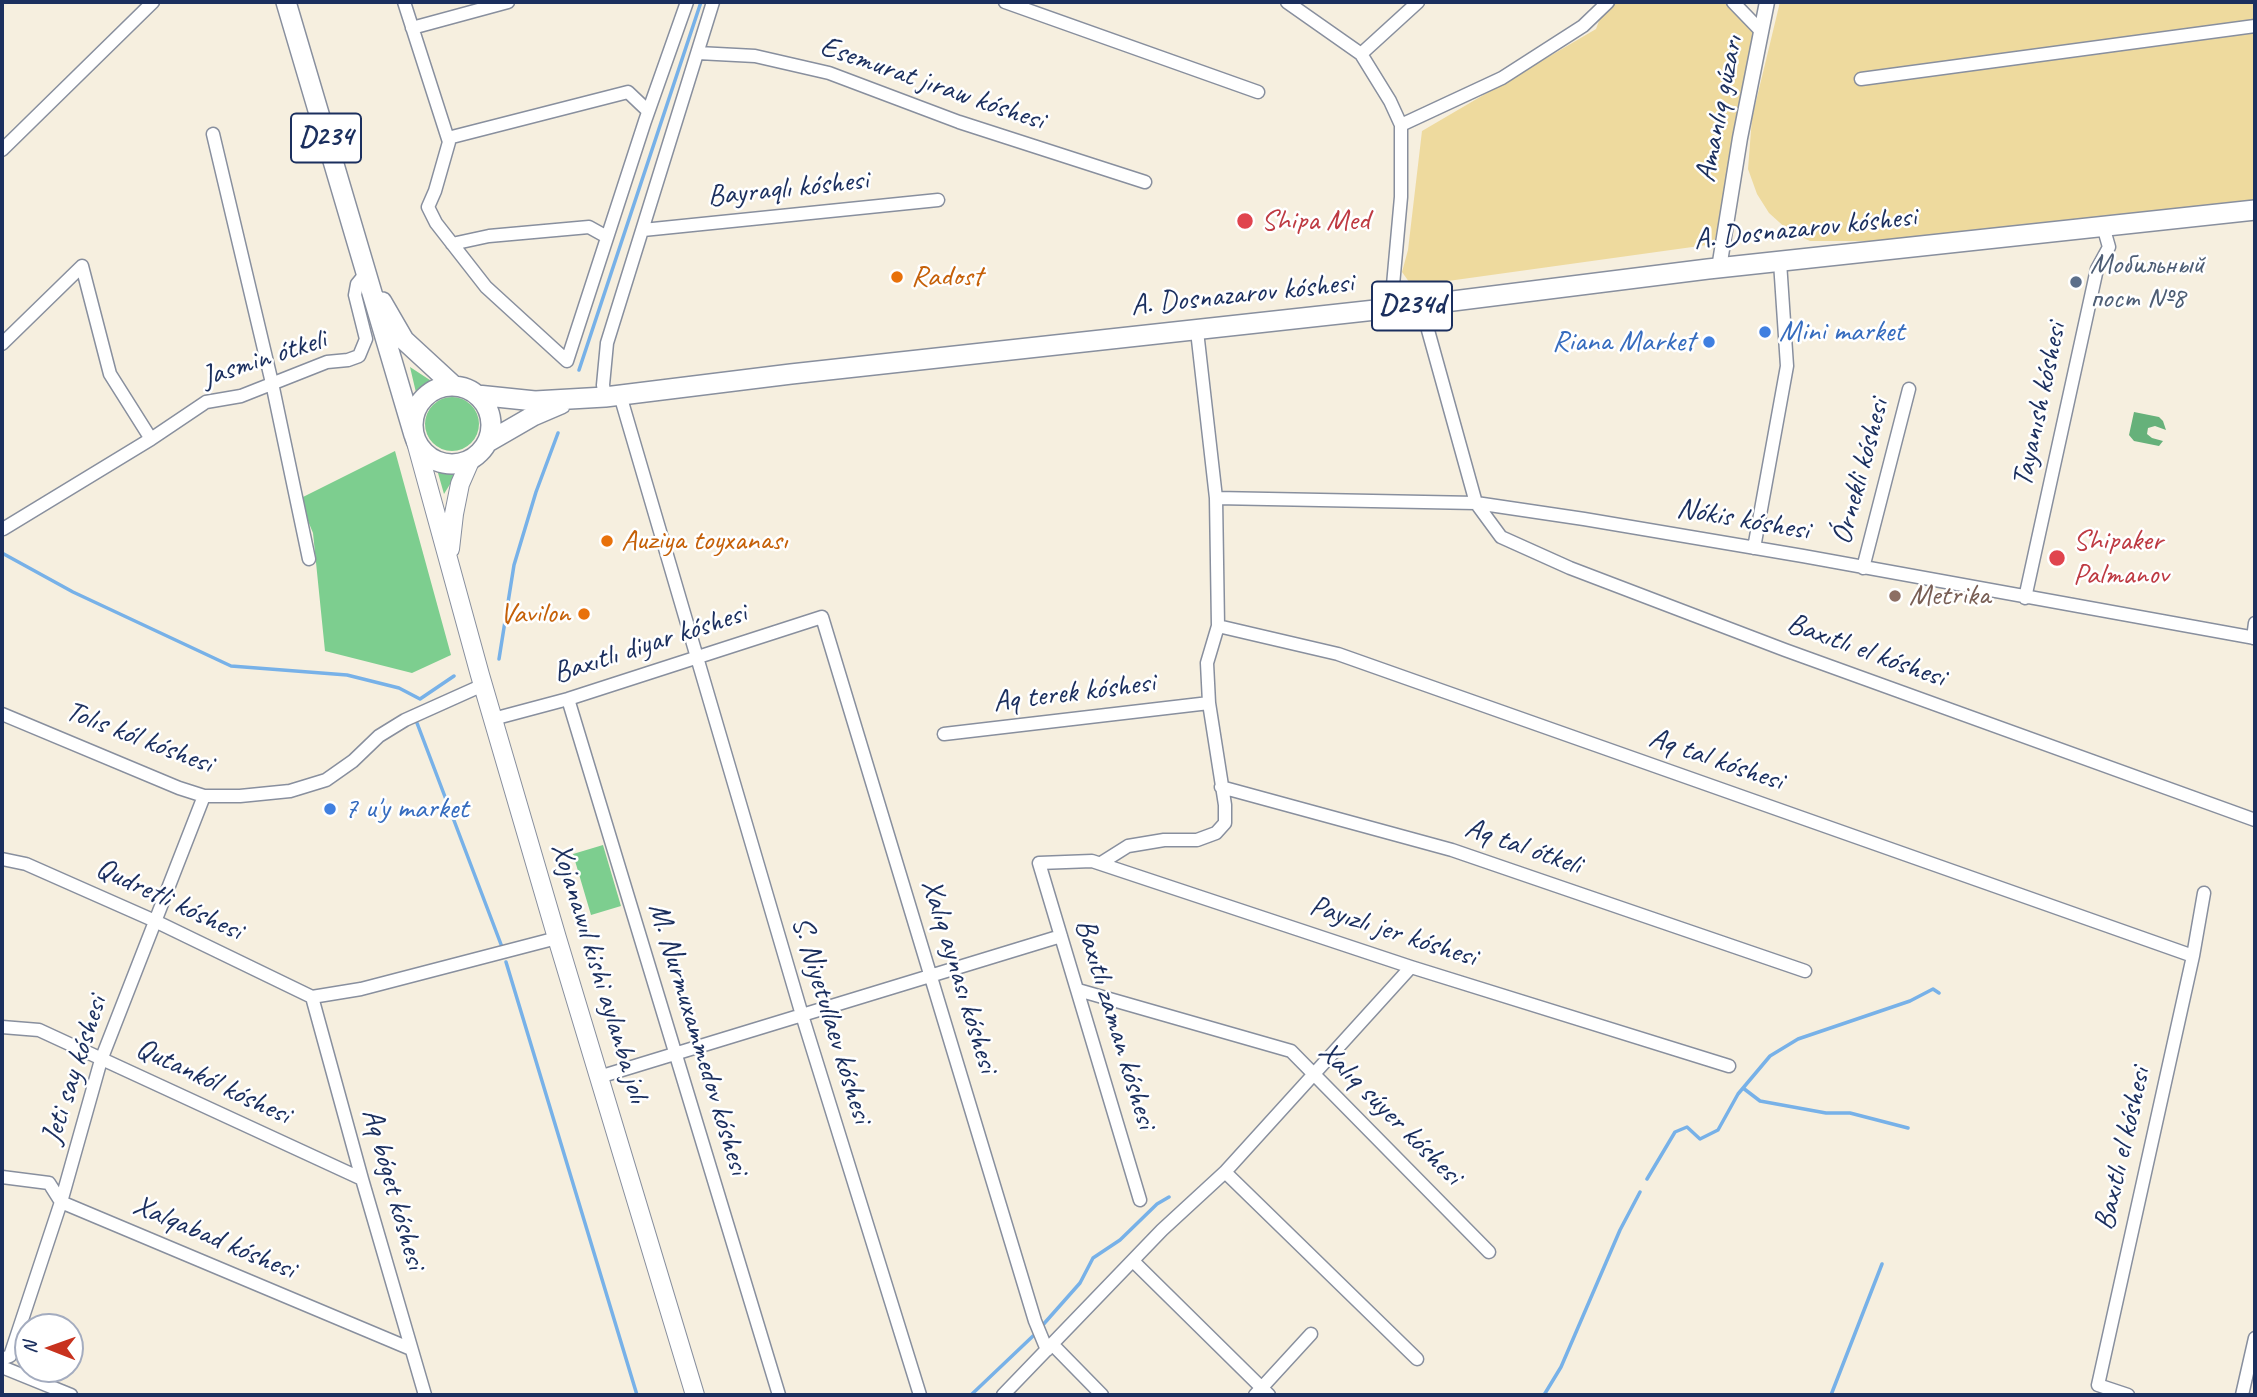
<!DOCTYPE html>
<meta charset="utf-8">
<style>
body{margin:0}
#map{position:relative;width:2257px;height:1397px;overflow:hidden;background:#f6efdf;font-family:Caveat,sans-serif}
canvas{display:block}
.frame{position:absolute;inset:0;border:4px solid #1b2f5e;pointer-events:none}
.north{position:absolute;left:14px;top:1313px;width:70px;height:70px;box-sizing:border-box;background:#fff;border:2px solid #a4acbf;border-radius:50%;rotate:271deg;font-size:19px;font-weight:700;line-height:28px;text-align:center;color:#1b2f5e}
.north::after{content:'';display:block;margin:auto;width:24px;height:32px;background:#c8321e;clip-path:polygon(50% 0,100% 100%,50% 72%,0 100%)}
</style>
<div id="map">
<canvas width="2257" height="1397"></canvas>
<div class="frame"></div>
<div class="north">N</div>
</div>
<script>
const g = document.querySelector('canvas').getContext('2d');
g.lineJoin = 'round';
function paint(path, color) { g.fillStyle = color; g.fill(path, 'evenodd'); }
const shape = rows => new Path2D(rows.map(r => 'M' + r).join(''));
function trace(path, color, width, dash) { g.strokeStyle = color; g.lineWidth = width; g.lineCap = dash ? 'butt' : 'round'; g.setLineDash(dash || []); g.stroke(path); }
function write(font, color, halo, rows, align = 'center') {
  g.font = font + ' Caveat,sans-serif'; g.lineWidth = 5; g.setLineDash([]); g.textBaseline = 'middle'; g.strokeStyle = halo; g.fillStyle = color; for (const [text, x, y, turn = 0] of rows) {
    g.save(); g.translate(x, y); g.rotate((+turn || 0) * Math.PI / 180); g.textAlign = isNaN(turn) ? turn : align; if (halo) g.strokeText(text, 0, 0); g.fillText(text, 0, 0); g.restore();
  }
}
paint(shape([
 [410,367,436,384,426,390,418,401],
 '425 424a27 27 0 1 1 54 0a27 27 0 1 1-54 0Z',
 [395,451,451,655,412,673,325,651,313,533,299,499],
 [436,466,446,470,458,471,444,494],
 [603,845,621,906,591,915,573,854]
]), '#7dce8f');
paint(shape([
 [2134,412,2159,417,2163,421,2166,430,2155,426,2148,428,2147,434,2152,438,2163,441,2159,446,2134,441,2129,435]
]), '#66b17a');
paint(shape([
 [1606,2,1730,2,1758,32,1714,244,1412,286,1402,272,1408,250,1422,131,1596,29],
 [1780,2,2255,2,2255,204,1885,241,1810,241,1789,231,1769,213,1757,194,1748,169,1752,118]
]), '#eeda9e');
trace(shape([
 [579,370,701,2],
 [2,553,73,592,231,666,347,675,399,688,420,699,454,676],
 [499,659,514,565,536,492,558,433],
 [417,723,502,947],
 [506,962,637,1395],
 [1743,1088,1760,1101,1826,1113,1850,1113,1908,1128],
 [1647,1179,1675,1132,1687,1127,1700,1139,1718,1130,1738,1094,1770,1056,1798,1039,1910,1001,1933,989,1939,993],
 [1041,1327,1080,1283,1093,1258,1120,1240,1157,1204,1169,1197],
 [971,1395,1033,1336],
 [1544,1395,1561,1367,1620,1230,1640,1192],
 [1831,1395,1882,1264]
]), '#77b1e8', 3.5);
const minor = shape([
 [404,2,449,142,435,191,428,207,436,223,486,287,567,361,645,121,687,2],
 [1005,2,1258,92],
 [1287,2,1361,54,1390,101,1401,125,1401,197,1393,285,1396,308],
 [1733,2,1761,31],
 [412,28,508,2],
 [698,53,755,56,829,73,959,122,1145,182],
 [1361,54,1418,2],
 [1861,79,2255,26],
 [1401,125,1502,78,1583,26,1608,2],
 [213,134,272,383,309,559],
 [448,138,628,92,648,111],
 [2,150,153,2],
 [643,230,938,200],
 [452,244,489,236,589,227,607,237],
 [82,266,110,374,151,439],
 [1421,305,1476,503,1501,537,1570,568,1785,650,2255,820],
 [2,344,82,266],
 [620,395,802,1015,920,1395],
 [605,397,603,385,607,343,713,2],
 [1216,498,1476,503,1584,519,1803,556,2255,638],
 [3,529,151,439,206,402,241,396,327,362,348,360,359,356,366,339,355,295,357,284,366,273],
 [1754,548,1787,366,1780,262],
 [1863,568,1909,389],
 [2025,598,2097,269,2109,247,2103,226],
 [1218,626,1338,654,2193,956],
 [2253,638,2255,623],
 [568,699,779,1395],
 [2,714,179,788,204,796,240,796,290,791,326,780,353,761,379,736,405,720,483,685],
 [493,719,568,699,822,617,1035,1321,1047,1350],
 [944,734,1209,703],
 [1221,787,1452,850,1805,971],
 [2,859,26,864,155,921,312,997],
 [1101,863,1128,846,1164,840,1197,840,1216,833,1225,823,1225,805,1209,703,1207,663,1218,626,1216,498,1197,331],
 [1078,990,1291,1051,1489,1252],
 [312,997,362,1179,425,1395],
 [312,997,361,989,557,938],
 [2,1027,39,1030,362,1179],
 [599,1077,1061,936],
 [1225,1172,1417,1359],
 [2,1177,49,1183,61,1202,411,1349],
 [1140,1200,1039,863,1092,861,1411,967,1729,1066],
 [1133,1261,1269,1395],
 [1053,1345,1102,1395],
 [2,1359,10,1356,61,1202,101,1060,204,796],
 [2,1367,71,1395],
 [1003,1395,1162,1230,1225,1172,1411,967],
 [1255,1395,1311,1334],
 [2128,1395,2098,1385,2193,956,2204,893],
 [2242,1395,2255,1338]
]);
const tertiary = shape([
 [1719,268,1740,138,1767,2]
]);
const secondary = shape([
 [416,442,480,675,557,938,695,1395],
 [450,549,454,514,460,484,470,461]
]);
const primary = shape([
 [286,2,414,435],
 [382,302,404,340,454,386],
 '413 425a39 39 0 1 1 78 0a39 39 0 1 1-78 0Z',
 [477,395,535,401,605,397,791,374,1421,305,1708,269,2255,210],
 [488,442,533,416,561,404]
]);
trace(minor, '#888f9e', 15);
trace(tertiary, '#888f9e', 17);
trace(secondary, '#888f9e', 20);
trace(primary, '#888f9e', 22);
trace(minor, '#fff', 12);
trace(tertiary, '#fff', 14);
trace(secondary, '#fff', 18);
trace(primary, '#fff', 19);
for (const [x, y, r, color] of [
 [1245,221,9,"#e0444e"],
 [897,277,7,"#e8710a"],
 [2076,282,7,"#5c6f8a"],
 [1765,332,7,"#3f7fe0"],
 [1709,342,7,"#3f7fe0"],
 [607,541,7,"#e8710a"],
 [2057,558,9,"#e0444e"],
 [1895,596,7,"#8d6e63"],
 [584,614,7,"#e8710a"],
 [330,809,7,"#3f7fe0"]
]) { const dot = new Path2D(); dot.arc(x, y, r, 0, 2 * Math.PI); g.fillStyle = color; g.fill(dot); trace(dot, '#fff', 2.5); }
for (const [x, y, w] of [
 [326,138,70],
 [1412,306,80]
]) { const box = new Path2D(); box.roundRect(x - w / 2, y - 24.5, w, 49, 5); g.fillStyle = '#fff'; g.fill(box); trace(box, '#1b2f5e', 2); }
write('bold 28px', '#1b2f5e', null, [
 ["D234",326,138],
 ["D234d",1412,306]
]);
write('30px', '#1b2f5e', '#fff', [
 ["Esemurat jıraw kóshesi",932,84,19],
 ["Amanlıq gúzarı",1720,109,-79],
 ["Bayraqlı kóshesi",788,189,-6],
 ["A. Dosnazarov kóshesi",1805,229,-6],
 ["A. Dosnazarov kóshesi",1242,295,-6],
 ["Jasmin ótkeli",264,359,-18],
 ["Tayanısh kóshesi",2040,405,-78],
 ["Órnekli kóshesi",1861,472,-75],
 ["Nókis kóshesi",1743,520,10],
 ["Baxıtlı diyar kóshesi",650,644,-18],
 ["Baxıtlı el kóshesi",1866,651,20],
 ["Aq terek kóshesi",1074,693,-7],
 ["Tolıs kól kóshesi",139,738,21],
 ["Aq tal kóshesi",1716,760,19],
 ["Aq tal ótkeli",1523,847,19],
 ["Qudretli kóshesi",169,900,25],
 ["Payızlı jer kóshesi",1393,932,18],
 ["Xojanawıl kishi aylanba jolı",599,973,73],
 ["Xalıq aynası kóshesi",959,976,73],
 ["S. Niyetullaev kóshesi",831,1020,73],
 ["Baxıtlı zaman kóshesi",1115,1024,73],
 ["M. Nurmuxammedov kóshesi",698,1039,73],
 ["Jeti say kóshesi",75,1070,-72],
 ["Qutankól kóshesi",213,1082,25],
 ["Xalıq súyer kóshesi",1390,1114,45],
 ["Baxıtlı el kóshesi",2123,1149,-77],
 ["Aq bóget kóshesi",393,1189,74],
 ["Xalqabad kóshesi",214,1238,23]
]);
write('30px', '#be3a42', '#fff', [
 ["Shipa Med",1261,221],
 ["Shipaker",2073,541],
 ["Palmanov",2073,575]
], 'left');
write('30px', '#4e5e75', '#fff', [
 ["Мобильный",2090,265],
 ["пост №8",2090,299]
], 'left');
write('30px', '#c56008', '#fff', [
 ["Radost",911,277],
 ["Auziya toyxanası",621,541],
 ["Vavilon",570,614,"right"]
], 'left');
write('30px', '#366cbe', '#fff', [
 ["Mini market",1779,332],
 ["Riana Market",1695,342,"right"],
 ["7 u'y market",344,809]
], 'left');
write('30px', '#785e54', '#fff', [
 ["Metrika",1909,596]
], 'left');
</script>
